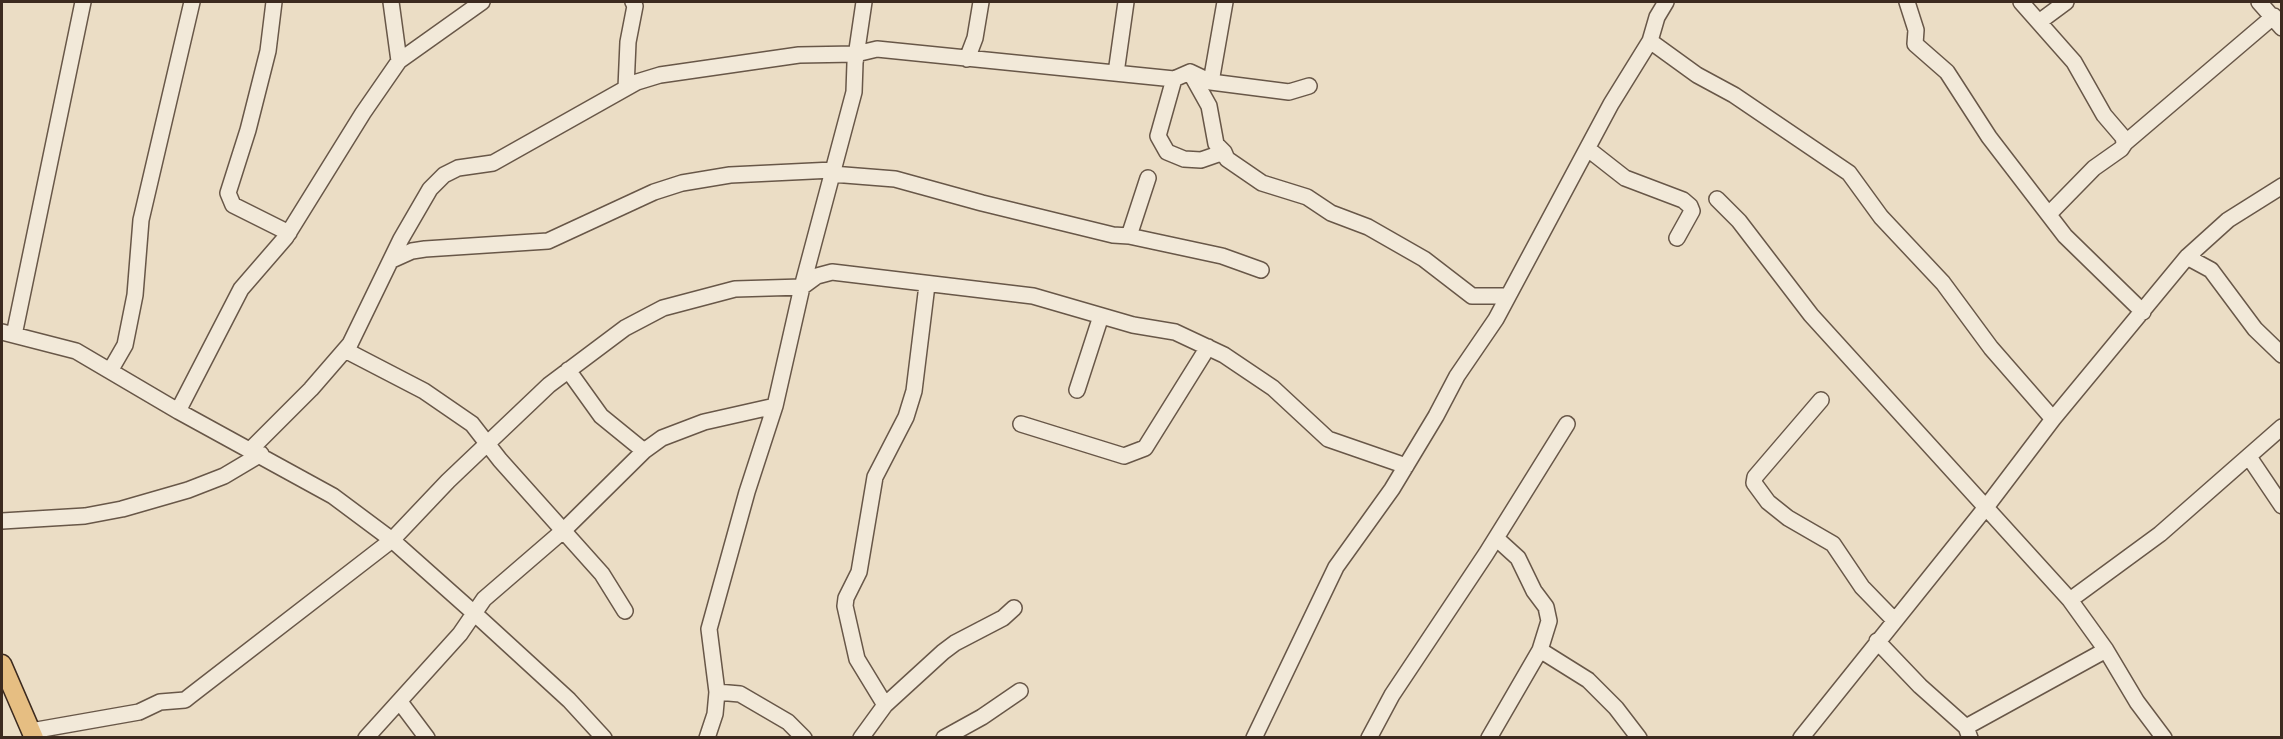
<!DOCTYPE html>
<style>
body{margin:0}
#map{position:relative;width:2283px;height:739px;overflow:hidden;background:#ebddc5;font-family:Vollkorn,serif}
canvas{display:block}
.frame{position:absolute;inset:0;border:3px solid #3c2a1f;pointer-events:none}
</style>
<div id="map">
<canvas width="2283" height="739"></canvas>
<div class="frame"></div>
</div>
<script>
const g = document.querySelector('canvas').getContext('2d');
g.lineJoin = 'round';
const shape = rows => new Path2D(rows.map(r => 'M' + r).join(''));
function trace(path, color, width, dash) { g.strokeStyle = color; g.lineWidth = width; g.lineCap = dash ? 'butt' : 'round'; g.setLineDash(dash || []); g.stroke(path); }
const minor = shape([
 [274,2,268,51,248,130,228,193,233,205,289,233],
 [391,2,399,61],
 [1907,2,1916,30,1915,44,1947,72,1989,137,2065,236,2143,312],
 [2021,2,2074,62,2104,115,2122,136,2125,143],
 [2259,2,2282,28],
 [2039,22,2066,2],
 [1650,41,1697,75,1734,95,1849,173,1881,217,1943,283,1991,348,2053,419],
 [967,59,975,38,981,2],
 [1190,72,1209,106,1216,144,1224,152,1227,159,1262,183,1307,197,1331,213,1368,227,1424,259,1472,296,1506,296],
 [1116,73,1126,2],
 [1174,79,1158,136,1167,152,1184,159,1201,160,1224,152],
 [1211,82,1225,2],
 [626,88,628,42,635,6,633,2],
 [1588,149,1625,178,1683,200,1690,206,1692,211,1677,238],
 [832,174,895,179,982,203,1113,235,1129,236,1222,256,1261,270],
 [1717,199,1739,221,1811,315,2070,600,2106,650,2137,702,2164,738],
 [2049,214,2094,168,2121,149,2125,143,2274,16],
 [1129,236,1148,178],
 [2187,257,2211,270,2255,329,2282,355],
 [392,260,412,251,425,249,548,241,654,192,682,183,730,175,833,170],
 [2,332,76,351,178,411,333,496,392,540,474,613,569,700,604,738],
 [14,335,83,2],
 [345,350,424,391,472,424,500,460,602,574,625,611],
 [568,370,601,416,644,451],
 [110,371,125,345,135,295,141,220,192,2],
 [1077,390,1101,316],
 [1821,400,1755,477,1754,483,1768,502,1788,518,1833,544,1862,587,1894,620],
 [178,411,241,289,286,237,363,113,399,61,482,2],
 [1021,424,1124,456,1145,448,1208,347],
 [251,449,311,389,350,344,401,239,430,189,444,175,458,168,493,163,637,82,660,75,799,55,856,54,877,49,1174,79,1190,72,1211,82,1289,92,1309,86],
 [2249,457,2282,506],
 [2,521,85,516,122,509,188,490,224,476,261,454],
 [2070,600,2160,534,2282,427],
 [1877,641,1920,686,1966,727,1970,738],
 [1540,650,1588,680,1616,708,1639,738],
 [717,692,740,694,788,722,804,738],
 [400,702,427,738],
 [885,705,857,659,845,606,846,598,859,572,875,477,906,417,914,391,927,285],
 [1966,727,2106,650],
 [31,731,139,712,160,702,185,700,190,696,392,540,448,481,549,385,625,328,663,308,735,289,802,287,817,276,832,272,1033,296,1133,325,1175,332,1224,355,1273,388,1328,439,1406,466],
 [366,738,460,634,484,599,564,530,644,451,662,438,704,422,775,406],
 [707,738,715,714,717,692,709,629,747,492,775,406,802,287,854,92,855,63,864,2],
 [861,738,885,705,943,652,955,643,1003,618,1014,608],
 [944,738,982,717,1020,691],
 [1254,738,1336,567,1392,489,1436,416,1457,376,1496,319,1611,104,1650,41,1657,17,1666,2],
 [1369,738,1392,695,1486,554,1567,424],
 [1489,738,1540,650,1549,621,1546,607,1534,591,1518,558,1496,538],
 [1801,738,1987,506,2053,419,2187,257,2228,220,2282,186]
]);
const major = shape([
 [2,664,34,738]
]);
trace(minor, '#685748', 18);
trace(major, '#3c2a1f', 21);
trace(minor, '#f2e9d9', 15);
trace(major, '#e6be82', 18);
</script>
